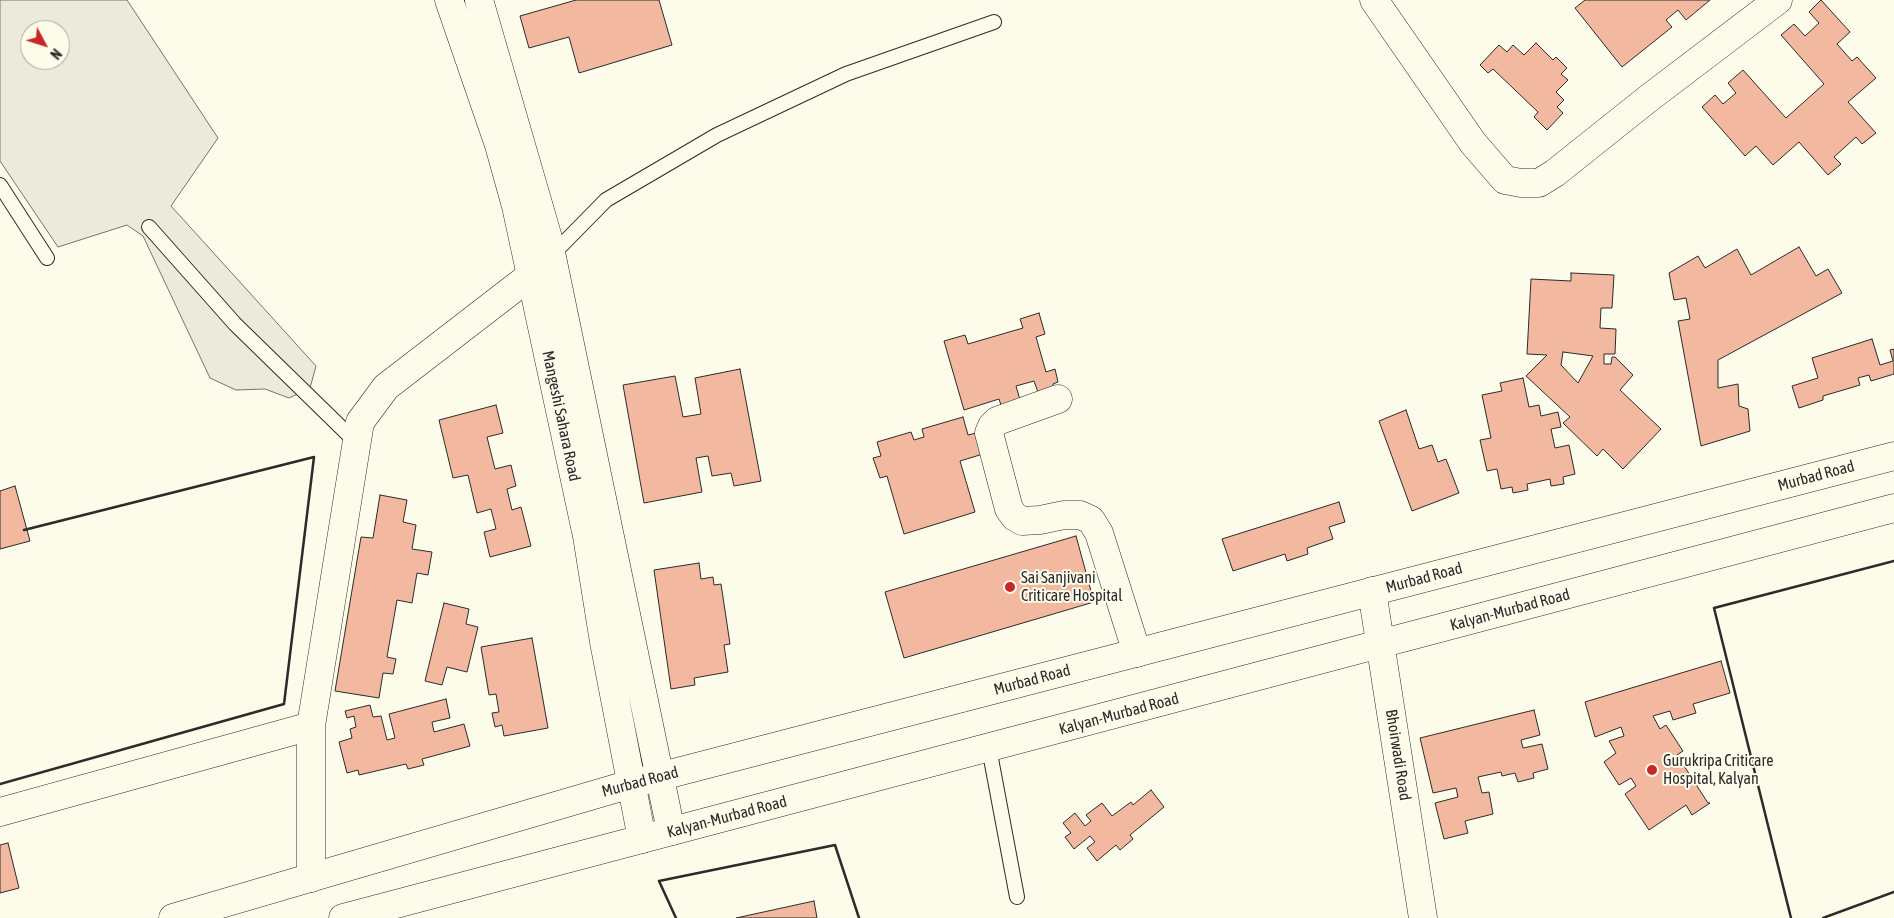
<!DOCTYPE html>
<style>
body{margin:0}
#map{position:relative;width:1894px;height:918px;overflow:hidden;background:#fdfbea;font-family:"Asap Condensed",sans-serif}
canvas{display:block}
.north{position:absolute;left:20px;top:20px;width:50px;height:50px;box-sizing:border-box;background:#fdfbea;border:1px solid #a9a89e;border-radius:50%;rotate:130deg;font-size:14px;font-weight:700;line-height:20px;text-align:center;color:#2b2b2b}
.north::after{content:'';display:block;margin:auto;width:18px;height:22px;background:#c62828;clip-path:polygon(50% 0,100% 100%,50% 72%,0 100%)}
</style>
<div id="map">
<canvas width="1894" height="918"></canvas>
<div class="north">N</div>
</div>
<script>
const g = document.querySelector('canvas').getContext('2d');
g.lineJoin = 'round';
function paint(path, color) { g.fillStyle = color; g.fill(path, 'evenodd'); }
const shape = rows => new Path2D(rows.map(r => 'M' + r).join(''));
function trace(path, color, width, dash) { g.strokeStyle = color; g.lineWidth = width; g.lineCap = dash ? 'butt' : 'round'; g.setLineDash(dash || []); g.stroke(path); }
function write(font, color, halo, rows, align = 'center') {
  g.font = font + ' "Asap Condensed",sans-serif'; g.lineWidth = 4; g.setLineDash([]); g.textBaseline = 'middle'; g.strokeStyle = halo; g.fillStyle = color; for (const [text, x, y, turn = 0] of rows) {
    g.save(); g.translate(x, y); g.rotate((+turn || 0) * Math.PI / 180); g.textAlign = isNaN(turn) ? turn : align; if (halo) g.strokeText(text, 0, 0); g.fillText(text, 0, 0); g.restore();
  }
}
const green = shape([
 [0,0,127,0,218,138,171,206,316,366,310,388,289,398,265,389,236,390,210,378,143,236,127,225,58,247,0,161,0,0],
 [30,30,60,30,60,60,30,60,30,30]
]);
paint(green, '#ecebdb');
trace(green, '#74746e', 1);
const building = shape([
 [576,0,659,0,672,45,579,73,569,37,529,48,520,16,576,0],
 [1585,0,1710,0,1686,20,1678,10,1666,20,1672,27,1622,67,1575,8,1585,0],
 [1821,0,1850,32,1837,44,1852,61,1857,57,1876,78,1848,102,1876,133,1862,144,1856,137,1834,157,1841,164,1828,175,1799,142,1773,165,1756,146,1745,156,1702,107,1715,95,1723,104,1736,93,1728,83,1743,70,1786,118,1824,84,1781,35,1794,24,1805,36,1819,23,1809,12,1821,0],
 [1536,43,1553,60,1556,57,1567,68,1561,74,1568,80,1556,92,1564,100,1557,107,1563,113,1547,130,1534,117,1538,112,1493,69,1488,73,1480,65,1499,45,1507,52,1513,45,1524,55,1536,43],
 [1799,247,1816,276,1828,269,1842,293,1718,360,1718,388,1738,384,1739,406,1748,409,1750,431,1701,446,1678,321,1690,319,1686,298,1674,300,1669,273,1698,256,1705,268,1737,249,1751,275,1799,247],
 [1571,273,1614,275,1612,308,1601,308,1600,328,1616,329,1615,354,1604,354,1604,364,1611,364,1612,357,1615,357,1633,375,1620,390,1661,429,1623,469,1603,449,1597,456,1563,423,1570,417,1526,376,1547,355,1527,354,1531,279,1571,281,1571,273],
 [1563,352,1593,356,1578,383,1561,365,1563,352],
 [1039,313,1045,334,1036,337,1046,372,1055,369,1058,382,1053,384,1055,393,1040,398,1034,381,1016,386,1021,403,1002,408,999,399,964,410,944,341,965,335,968,344,1023,328,1020,319,1039,313],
 [1872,339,1880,365,1893,361,1890,350,1894,349,1894,374,1871,381,1869,375,1858,378,1860,385,1823,396,1823,400,1799,408,1792,386,1818,378,1812,358,1872,339],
 [740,369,761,481,734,486,731,473,712,476,708,456,696,458,702,492,644,503,623,385,675,376,683,417,701,414,695,378,740,369],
 [1523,378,1529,407,1539,405,1541,416,1558,412,1561,427,1551,429,1555,448,1569,445,1575,474,1563,477,1564,484,1551,486,1550,479,1527,484,1528,490,1513,493,1512,487,1501,489,1497,469,1487,471,1480,440,1491,438,1482,395,1502,391,1500,383,1523,378],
 [496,405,503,433,487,437,495,469,511,465,516,486,507,489,512,510,521,507,531,546,490,557,484,532,496,529,491,509,477,513,468,475,453,478,439,420,496,405],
 [1406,410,1419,449,1432,445,1438,462,1446,459,1459,493,1412,511,1379,421,1406,410],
 [963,417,968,435,976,433,983,454,960,461,975,512,904,534,887,476,880,478,873,458,881,456,877,442,911,432,914,440,924,437,922,429,963,417],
 [15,486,30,541,0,549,0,491,15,486],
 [380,495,407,500,403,522,416,525,412,549,432,552,428,575,417,573,412,603,397,600,387,657,396,659,393,674,383,673,379,698,335,691,361,537,373,538,380,495],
 [1339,502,1345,522,1329,527,1333,539,1307,548,1308,554,1287,561,1285,554,1233,571,1222,539,1339,502],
 [1076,536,1094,602,904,658,885,592,1076,536],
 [699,563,701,579,713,577,714,585,721,584,730,644,724,645,728,672,694,678,695,685,671,689,654,570,699,563],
 [444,603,469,609,466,624,478,627,467,672,447,667,442,685,425,681,444,603],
 [532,638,548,728,504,736,502,725,495,727,492,713,499,712,496,694,489,695,481,647,532,638],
 [1721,661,1730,693,1693,704,1696,713,1673,720,1670,711,1653,716,1660,729,1666,725,1683,751,1677,755,1708,803,1710,803,1692,815,1686,805,1649,830,1625,794,1636,786,1631,778,1619,785,1604,762,1616,753,1609,741,1624,736,1621,727,1595,737,1585,702,1721,661],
 [446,699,450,718,432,722,434,732,464,724,470,746,422,759,424,765,408,769,406,764,359,775,358,770,347,773,339,742,352,738,350,729,356,727,354,716,347,718,345,711,370,705,373,717,381,716,387,740,395,738,389,714,446,699],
 [1534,710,1540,735,1521,740,1523,748,1542,744,1548,769,1533,773,1534,778,1518,782,1515,773,1502,776,1501,772,1478,777,1482,793,1489,792,1493,814,1465,821,1468,833,1444,839,1435,803,1458,797,1456,788,1433,793,1420,738,1534,710],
 [1151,790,1164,807,1130,835,1133,839,1120,850,1116,845,1097,861,1087,848,1095,842,1090,836,1074,849,1065,837,1071,833,1063,823,1075,813,1085,826,1091,821,1086,815,1102,803,1112,816,1131,802,1133,805,1151,790],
 [8,843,19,888,0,893,0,845,8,843],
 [814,901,817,918,736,918,814,901]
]);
paint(building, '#f2b8a0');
trace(building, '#2b2b2b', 1);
const lane = shape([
 [0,185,47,258],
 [149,227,235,324,356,442],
 [551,256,606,200,717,135,846,74,994,22],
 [989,748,1017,897]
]);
const street = shape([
 [1374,0,1473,143,1505,180,1521,183,1539,183,1555,173,1649,98,1778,0],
 [1058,399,997,421,992,426,989,433,1009,509,1015,517,1022,521,1040,520,1064,515,1080,515,1091,520,1099,533,1137,653],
 [1372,591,1423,918],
 [0,812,311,726],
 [311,878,311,726,360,422,386,387,530,276]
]);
const secondary = shape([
 [449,0,499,145,516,206,587,536,604,642,642,839],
 [479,0,548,238,671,831]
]);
const highway = shape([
 [173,918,631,784,1894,456],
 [343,918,1894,508]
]);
trace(lane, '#2b2b2b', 16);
trace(street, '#2b2b2b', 29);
trace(secondary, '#2b2b2b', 29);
trace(highway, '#2b2b2b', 29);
trace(lane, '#fdfbea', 14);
trace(street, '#fdfbea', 28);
trace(secondary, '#fdfbea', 28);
trace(highway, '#fdfbea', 28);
trace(shape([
 [0,784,284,704,314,457,24,530],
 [676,918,659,881,835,845,859,918],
 [1791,918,1714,608,1894,561],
 [1823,918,1894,892]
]), '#2b2b2b', 2.5);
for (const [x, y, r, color] of [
 [1010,587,6,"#c62828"],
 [1652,770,6,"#c62828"]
]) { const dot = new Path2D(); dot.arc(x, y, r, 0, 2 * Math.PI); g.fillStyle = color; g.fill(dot); trace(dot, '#fdfbea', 2); }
write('16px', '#2b2b2b', '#fdfbea', [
 ["Mangeshi Sahara Road",561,416,78],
 ["Murbad Road",1816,476,-15],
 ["Murbad Road",1424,578,-15],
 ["Kalyan-Murbad Road",1510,610,-15],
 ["Murbad Road",1032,680,-15],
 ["Kalyan-Murbad Road",1119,714,-15],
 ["Bhoirwadi Road",1398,755,81],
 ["Murbad Road",640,782,-15],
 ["Kalyan-Murbad Road",727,817,-15]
]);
write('16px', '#2b2b2b', '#fdfbea', [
 ["Sai Sanjivani",1021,578],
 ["Criticare Hospital",1021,596],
 ["Gurukripa Criticare",1663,761],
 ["Hospital, Kalyan",1663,779]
], 'left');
</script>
